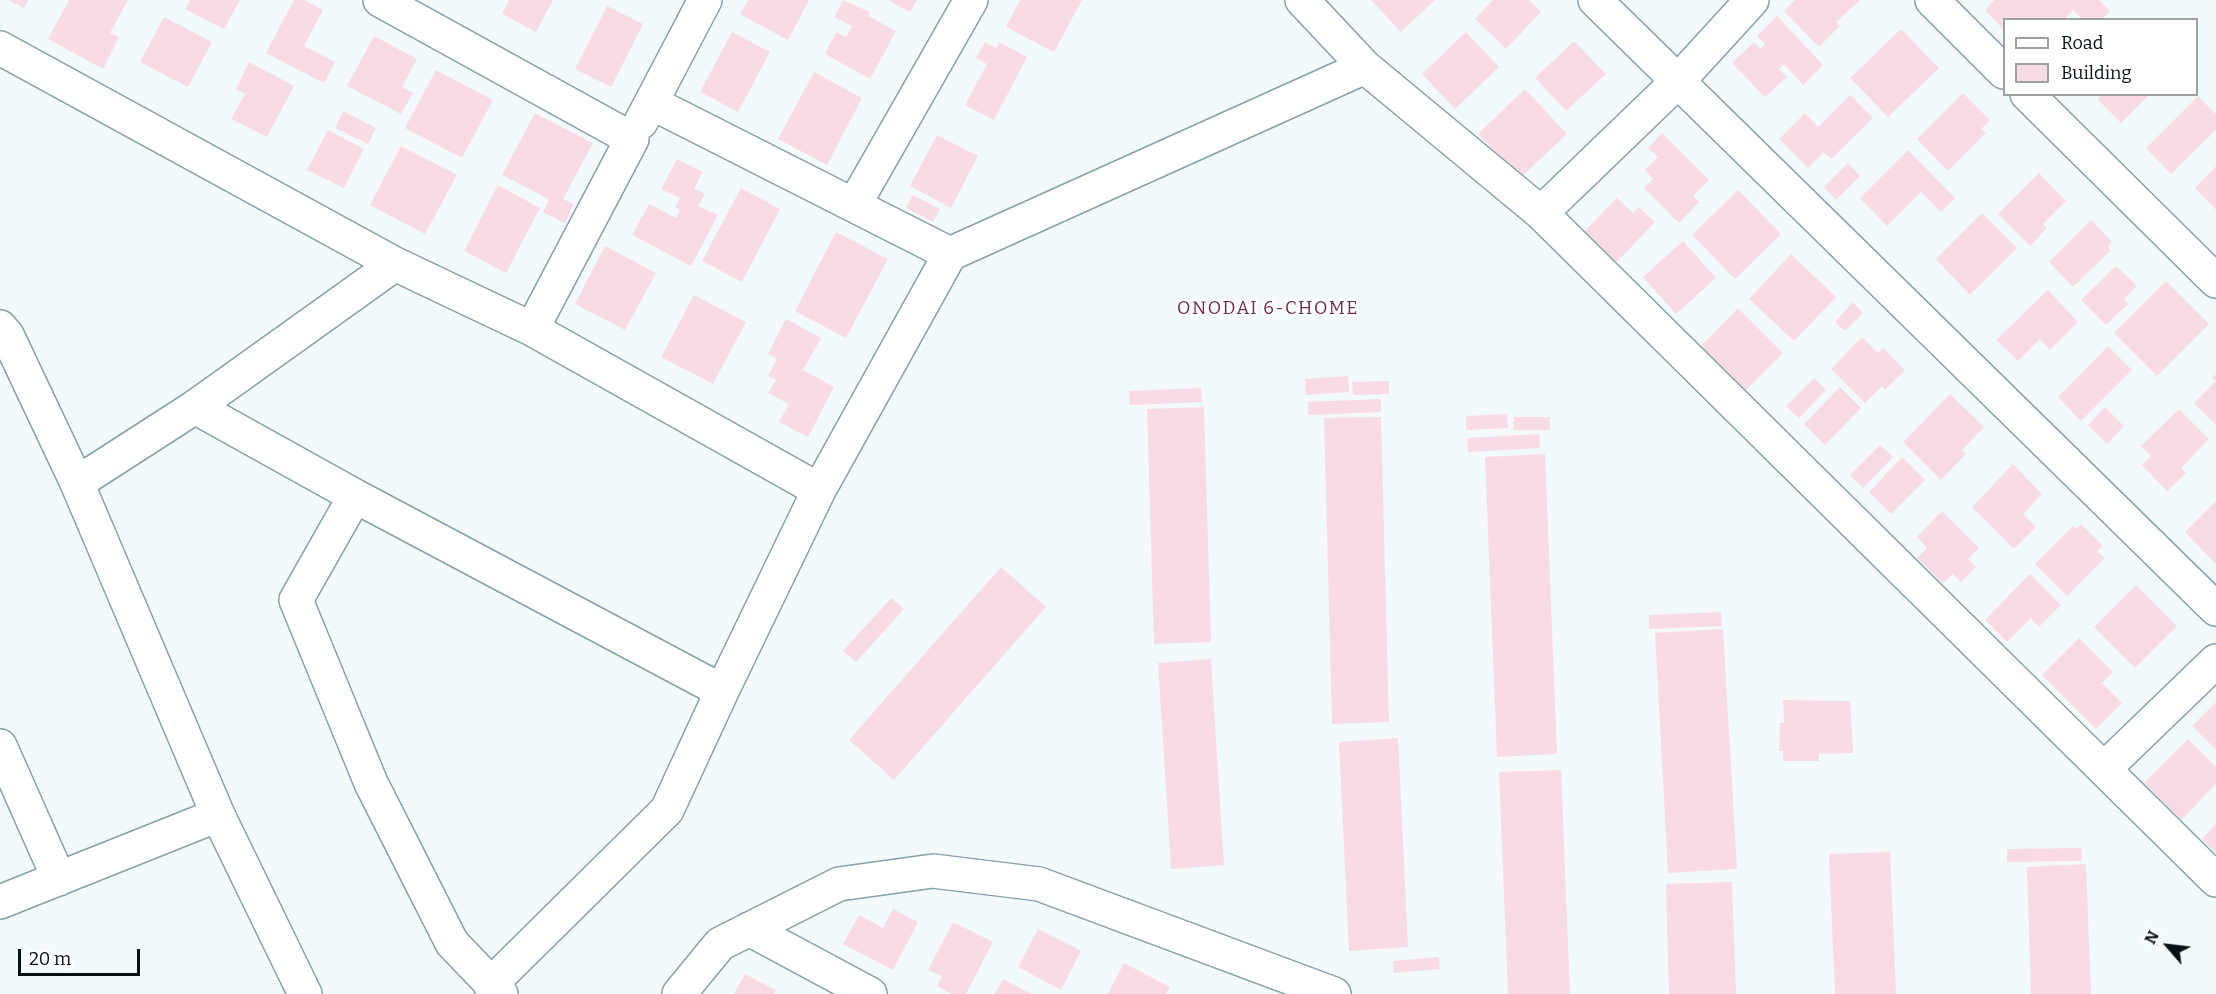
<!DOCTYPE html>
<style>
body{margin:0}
#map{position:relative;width:2216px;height:994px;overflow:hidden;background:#f3fafc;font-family:Bitter,serif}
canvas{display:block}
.legend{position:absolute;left:2003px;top:18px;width:195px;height:78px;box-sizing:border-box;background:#fff;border:2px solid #9ba0a1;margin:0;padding:8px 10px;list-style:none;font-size:18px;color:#061115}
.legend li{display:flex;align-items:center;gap:12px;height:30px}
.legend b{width:30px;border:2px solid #9ba0a1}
.north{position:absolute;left:2138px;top:916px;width:60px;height:60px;-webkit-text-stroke:4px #fff;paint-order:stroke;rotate:298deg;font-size:16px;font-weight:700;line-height:24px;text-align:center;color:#061115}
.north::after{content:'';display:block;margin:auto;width:21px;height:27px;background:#061115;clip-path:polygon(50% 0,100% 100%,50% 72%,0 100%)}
.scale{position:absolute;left:18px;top:949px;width:122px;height:27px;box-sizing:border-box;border:3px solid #061115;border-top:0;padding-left:8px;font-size:18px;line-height:21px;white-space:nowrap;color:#061115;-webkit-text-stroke:4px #fff;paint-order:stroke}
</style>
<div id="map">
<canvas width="2216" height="994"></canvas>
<ul class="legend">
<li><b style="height:8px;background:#fff"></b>Road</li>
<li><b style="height:16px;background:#f9dbe6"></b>Building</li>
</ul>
<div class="north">N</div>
<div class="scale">20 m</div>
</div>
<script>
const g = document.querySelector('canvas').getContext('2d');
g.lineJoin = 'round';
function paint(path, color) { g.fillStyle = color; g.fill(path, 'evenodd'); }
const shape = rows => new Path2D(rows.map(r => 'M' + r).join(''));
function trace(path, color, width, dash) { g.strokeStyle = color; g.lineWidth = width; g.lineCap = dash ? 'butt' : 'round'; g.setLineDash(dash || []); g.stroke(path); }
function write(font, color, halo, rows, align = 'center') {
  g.font = font + ' Bitter,serif'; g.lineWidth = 4.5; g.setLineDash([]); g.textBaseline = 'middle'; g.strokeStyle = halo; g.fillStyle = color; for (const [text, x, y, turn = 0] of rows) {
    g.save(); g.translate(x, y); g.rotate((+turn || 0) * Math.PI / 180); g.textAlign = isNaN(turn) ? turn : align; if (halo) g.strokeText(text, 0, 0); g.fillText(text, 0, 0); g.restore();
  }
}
paint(shape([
 [8,0,28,0,24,8],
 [69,0,128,0,110,33,119,37,103,69,48,39],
 [190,0,240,0,224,29,185,9],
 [294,0,304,0,323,10,304,46,335,62,324,83,266,53],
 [509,0,553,0,536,32,502,14],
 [748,0,809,0,788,40,740,14],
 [843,0,870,12,868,16,896,31,870,79,825,54,836,32,846,37,852,26,834,17],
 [888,0,917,0,910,12],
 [1020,0,1082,0,1054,52,1006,27],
 [1371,0,1435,0,1401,32],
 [1493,0,1529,0,1541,12,1506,49,1475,19],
 [1795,0,1860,0,1836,22,1840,26,1819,47,1784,11],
 [1994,0,2099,0,2110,11,2101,20,2083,20,2073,10,2064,20,2004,20,2004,30,1985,10],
 [607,6,643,24,611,87,575,69],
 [1777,16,1823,65,1803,85,1784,64,1779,69,1787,77,1765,97,1732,63,1754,42,1760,49,1765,44,1757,36],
 [164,17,212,42,188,87,140,62],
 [1901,29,1939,68,1888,117,1850,78],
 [732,32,770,52,738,112,700,92],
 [1466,32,1499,67,1455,109,1422,74],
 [374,36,417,59,402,87,413,93,401,114,347,86],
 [1574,41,1606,74,1566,111,1535,78],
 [985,42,996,48,999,42,1027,57,994,120,965,105,987,64,976,58],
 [249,62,294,86,267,137,231,119,245,94,236,89],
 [436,70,493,100,462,158,405,128],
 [814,72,862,98,827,165,778,139],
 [1525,89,1567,134,1520,178,1478,134],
 [1963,93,1990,120,1981,129,1986,133,1948,171,1917,139],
 [2102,94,2150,94,2121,123,2097,99],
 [1850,95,1873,118,1831,159,1824,152,1808,168,1779,139,1805,113,1818,127],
 [2198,96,2216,114,2216,130,2171,174,2146,148],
 [343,111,376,128,368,144,335,128],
 [535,113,593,143,563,199,574,204,565,223,543,212,549,199,502,175],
 [328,130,364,149,344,188,307,170],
 [1662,133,1709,180,1693,196,1699,202,1679,223,1644,188,1653,179,1645,170,1658,157,1648,148],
 [937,135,978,156,951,208,910,186],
 [401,146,457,175,425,234,370,205],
 [1908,150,1955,198,1941,212,1921,192,1887,226,1860,198],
 [677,159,703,172,694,188,705,194,698,206,718,215,691,266,632,235,649,204,676,218,680,210,675,207,680,198,661,189],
 [1848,163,1860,176,1836,200,1824,187],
 [2216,166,2216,210,2195,188],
 [2039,173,2066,201,2043,224,2047,228,2030,246,1998,214],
 [498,185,540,208,506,273,464,251],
 [741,188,780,209,742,282,702,261],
 [1738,190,1781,234,1735,279,1692,235],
 [913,195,940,209,933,222,906,208],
 [1617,198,1633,213,1639,207,1655,222,1613,266,1581,235],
 [1982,213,2017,248,1970,295,1936,259],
 [2091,220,2112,242,2108,247,2111,250,2073,287,2049,262],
 [836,232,888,259,846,338,795,311],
 [1683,241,1716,278,1676,314,1643,277],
 [605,246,656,273,625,330,575,304],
 [1791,254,1836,297,1794,341,1749,299],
 [2116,266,2137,286,2124,299,2128,304,2106,325,2081,300],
 [2166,281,2209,324,2157,376,2114,333],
 [2048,290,2078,322,2050,350,2040,339,2018,361,1996,340],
 [694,295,746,322,713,384,661,357],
 [1853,302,1863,313,1845,331,1835,322],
 [1738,308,1783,353,1741,395,1697,350],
 [786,319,821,338,803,370,834,387,808,437,779,422,789,404,768,393,776,380,768,376,777,359,768,354],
 [1862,337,1878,353,1883,348,1905,370,1885,390,1882,386,1865,403,1831,369],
 [2108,346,2132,370,2081,421,2058,397],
 [2216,374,2216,425,2194,403,2216,381,2212,378],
 [1348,376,1349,392,1306,395,1305,379],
 [1814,378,1826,390,1799,418,1786,406],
 [1389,381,1389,394,1353,395,1352,382],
 [1840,387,1861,408,1825,445,1804,424],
 [1201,388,1202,402,1130,405,1129,391],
 [1950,394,1984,427,1962,450,1966,454,1941,480,1903,442],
 [1381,399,1381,412,1308,415,1308,402],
 [1204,407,1211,642,1154,644,1147,409],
 [2105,407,2124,426,2107,444,2088,425],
 [2179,409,2209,439,2181,468,2186,473,2167,491,2142,465,2151,456,2141,446],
 [1507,414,1508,428,1466,430,1466,416],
 [1381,417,1389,722,1332,724,1324,418],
 [1514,417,1550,417,1550,430,1513,430],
 [1539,434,1540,448,1468,452,1467,438],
 [1880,445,1893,457,1863,488,1850,475],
 [1545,454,1557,754,1497,757,1485,457],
 [1902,457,1925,480,1891,514,1869,492],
 [2013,464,2042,494,2023,514,2036,527,2014,549,1972,507],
 [2216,501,2216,564,2185,532],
 [1942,511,1979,548,1968,559,1976,567,1961,582,1953,574,1943,583,1917,558,1927,548,1917,537],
 [2081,524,2103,546,2097,551,2105,558,2067,596,2035,564,2073,526,2076,529],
 [1001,567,1046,607,894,780,849,740],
 [2030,574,2061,605,2039,627,2031,618,2007,642,1985,620],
 [2136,585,2177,626,2135,668,2094,627],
 [891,598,904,609,856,662,843,651],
 [1721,612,1722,626,1649,629,1649,615],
 [1723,629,1737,869,1668,873,1655,633],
 [2079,638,2113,672,2102,683,2122,703,2096,729,2042,675],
 [1211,659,1224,865,1171,869,1158,663],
 [1783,700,1850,701,1853,753,1819,754,1819,761,1783,761,1783,751,1779,751,1780,723,1784,723],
 [2216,702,2216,750,2192,726],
 [1398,738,1408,947,1349,951,1339,742],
 [2188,739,2216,767,2216,784,2181,820,2144,783],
 [1561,770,1570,994,1508,994,1499,772],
 [2216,824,2216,853,2202,839],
 [2082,848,2081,861,2007,862,2007,849],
 [1890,852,1896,994,1835,994,1829,854],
 [2086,864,2091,994,2031,994,2027,867],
 [1732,882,1736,994,1669,994,1666,884],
 [893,909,918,922,893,970,843,944,859,915,883,928],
 [953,922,993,942,966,994,951,994,937,986,942,976,928,970],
 [1038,929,1081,951,1061,990,1018,967],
 [1439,957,1440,969,1394,973,1393,961],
 [1124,963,1170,987,1166,994,1108,994],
 [745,974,776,990,774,994,734,994],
 [1003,979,1031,994,995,994]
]), '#f9dbe6');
const street = shape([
 [380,0,632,139,532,329],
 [1932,0,2004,72],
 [0,48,395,264,532,329,819,490,722,691],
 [1365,67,1541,213,2216,880],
 [2027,94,2216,281],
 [652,103,950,254,819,490],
 [641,122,705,0],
 [854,205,971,0],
 [1541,213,1678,81,1752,0],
 [950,254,1365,67,1302,0],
 [195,407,355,496,296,600,371,783,452,943,501,994],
 [77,483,195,407,395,264],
 [355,496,722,691,667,810,490,985],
 [0,746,59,879],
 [2104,769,2216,661],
 [0,902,218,815],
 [749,929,870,994],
 [679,994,720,944,839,884,933,871,1039,884,1334,994]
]);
const secondary = shape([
 [1595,0,2216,609],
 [0,327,7,335,77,483,218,815,305,994]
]);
trace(street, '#83a1ac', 36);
trace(secondary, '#83a1ac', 36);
trace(street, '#fff', 33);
trace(secondary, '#fff', 33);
g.letterSpacing = '1.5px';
write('18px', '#6c2b49', '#fff', [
 ["ONODAI 6-CHOME",1268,309]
]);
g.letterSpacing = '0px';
</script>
